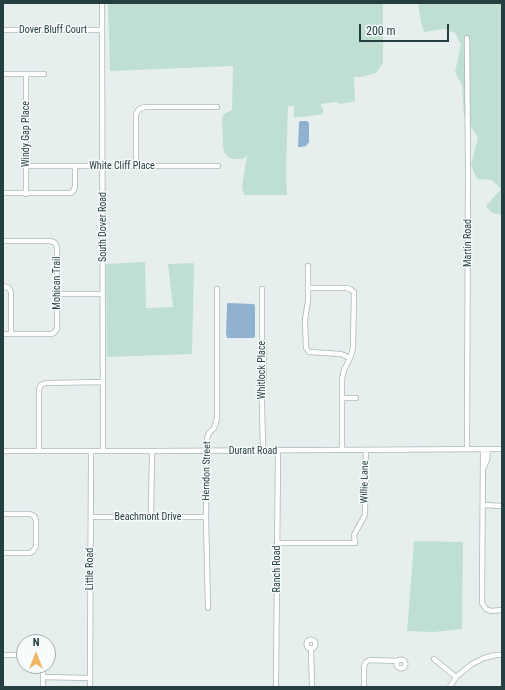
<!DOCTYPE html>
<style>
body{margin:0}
#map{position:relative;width:505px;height:690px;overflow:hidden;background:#e6efee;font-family:"Roboto Condensed",sans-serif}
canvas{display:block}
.frame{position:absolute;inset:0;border:4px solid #253f41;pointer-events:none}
.north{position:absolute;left:16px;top:634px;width:40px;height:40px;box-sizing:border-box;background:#f7fbfa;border:1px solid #a3b0b0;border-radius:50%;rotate:0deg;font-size:11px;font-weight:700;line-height:16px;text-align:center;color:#253f41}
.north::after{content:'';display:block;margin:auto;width:14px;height:18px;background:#eeb565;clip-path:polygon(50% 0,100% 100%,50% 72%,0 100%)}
.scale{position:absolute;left:359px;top:24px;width:90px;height:18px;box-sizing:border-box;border:2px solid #253f41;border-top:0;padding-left:5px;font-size:12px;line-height:14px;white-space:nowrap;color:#253f41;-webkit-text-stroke:3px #f7fbfa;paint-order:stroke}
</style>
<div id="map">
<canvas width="505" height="690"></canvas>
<div class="frame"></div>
<div class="north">N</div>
<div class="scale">200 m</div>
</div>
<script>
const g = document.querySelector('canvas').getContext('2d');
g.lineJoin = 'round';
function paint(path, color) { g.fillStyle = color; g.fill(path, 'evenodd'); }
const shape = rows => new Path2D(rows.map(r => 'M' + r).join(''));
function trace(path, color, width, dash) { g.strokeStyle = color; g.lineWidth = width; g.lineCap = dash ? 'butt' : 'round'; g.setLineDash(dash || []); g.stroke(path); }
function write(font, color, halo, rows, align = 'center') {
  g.font = font + ' "Roboto Condensed",sans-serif'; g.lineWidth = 3; g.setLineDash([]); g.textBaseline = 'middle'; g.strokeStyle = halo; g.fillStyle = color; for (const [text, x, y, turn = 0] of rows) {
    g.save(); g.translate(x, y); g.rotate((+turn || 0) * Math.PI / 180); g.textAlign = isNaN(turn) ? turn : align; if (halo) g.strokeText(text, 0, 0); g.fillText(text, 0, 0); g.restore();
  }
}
paint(shape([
 [108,3,383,3,383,63,376,73,362,77,354,77,355,101,341,104,336,102,321,104,321,106,323,109,323,114,303,117,294,117,294,106,288,106,286,173,287,195,244,195,242,187,247,155,243,159,235,159,229,158,224,152,223,144,222,119,224,114,232,110,233,66,110,71],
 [418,3,502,3,502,215,492,213,486,206,501,189,492,180,477,179,471,165,478,138,470,125,469,36,466,36,467,120,464,116,462,85,455,72,461,45,455,33,444,29,424,32,421,22],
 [145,262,146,308,173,307,168,264,194,263,192,354,107,357,106,264],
 [414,541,463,542,462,629,434,632,407,631,412,569]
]), '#c0dfd3');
paint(shape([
 [300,121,307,121,309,123,309,142,306,146,301,147,298,147,299,123],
 [228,303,254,304,255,306,255,337,253,338,227,338,226,333,227,307,227,304]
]), '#91b1d1');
const minor = shape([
 [102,3,103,451],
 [3,30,102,30],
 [3,74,44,74],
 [26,166,218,166],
 [136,166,136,114,139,109,145,107,217,107],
 [3,193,71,193,74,190,75,186,75,166],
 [26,194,26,74],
 [3,241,51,241,55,243,57,247,57,329,54,333,51,334,3,334],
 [308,266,308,301,305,320,306,348,309,352,341,354,350,358],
 [3,286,9,288,11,292,11,334],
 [308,288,347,288,350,289,354,292,353,348,350,358,344,370,342,379,342,450],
 [262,289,262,343,264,349,264,380,261,395,262,403,263,451],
 [57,294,103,294],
 [342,398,356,398],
 [467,449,468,168,467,38],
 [483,449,482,603,486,609,491,611,502,610],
 [3,451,152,451,502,449],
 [39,451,39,389,41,385,46,383,103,382],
 [483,469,487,460,488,449],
 [483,505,502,506],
 [3,514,30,514,34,516,36,520,36,546,33,551,30,553,3,553],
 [151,516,152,451],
 [91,517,206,517],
 [277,543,355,543,354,535,365,515,366,450],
 [208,608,206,517,207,438,209,433,214,428,217,419,217,289],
 '306.5 644a4.5 4.5 0 1 1 9 0a4.5 4.5 0 1 1-9 0Z',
 [311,649,312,687],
 [3,655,24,655],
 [434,659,456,677],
 '396.5 664a4.5 4.5 0 1 1 9 0a4.5 4.5 0 1 1-9 0Z',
 [43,666,43,687],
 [43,677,90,678],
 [90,687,91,451],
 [276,687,278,451],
 [364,687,364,666,366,662,370,660,398,661],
 [450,687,456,677,472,664,484,658,496,655,502,655]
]);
trace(minor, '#a8b7b7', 6);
trace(minor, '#fff', 4.5);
write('10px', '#253f41', '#f7fbfa', [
 ["Dover Bluff Court",53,30],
 ["Windy Gap Place",26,134,-90],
 ["White Cliff Place",122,166],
 ["South Dover Road",103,227,-90],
 ["Martin Road",468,243,-90],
 ["Mohican Trail",57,283,-90],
 ["Whitlock Place",262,370,-90],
 ["Durant Road",253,451],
 ["Herndon Street",207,471,-89],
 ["Willie Lane",365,482,-89],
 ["Beachmont Drive",148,517],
 ["Little Road",90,569,-90],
 ["Ranch Road",277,569,-90]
]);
</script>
